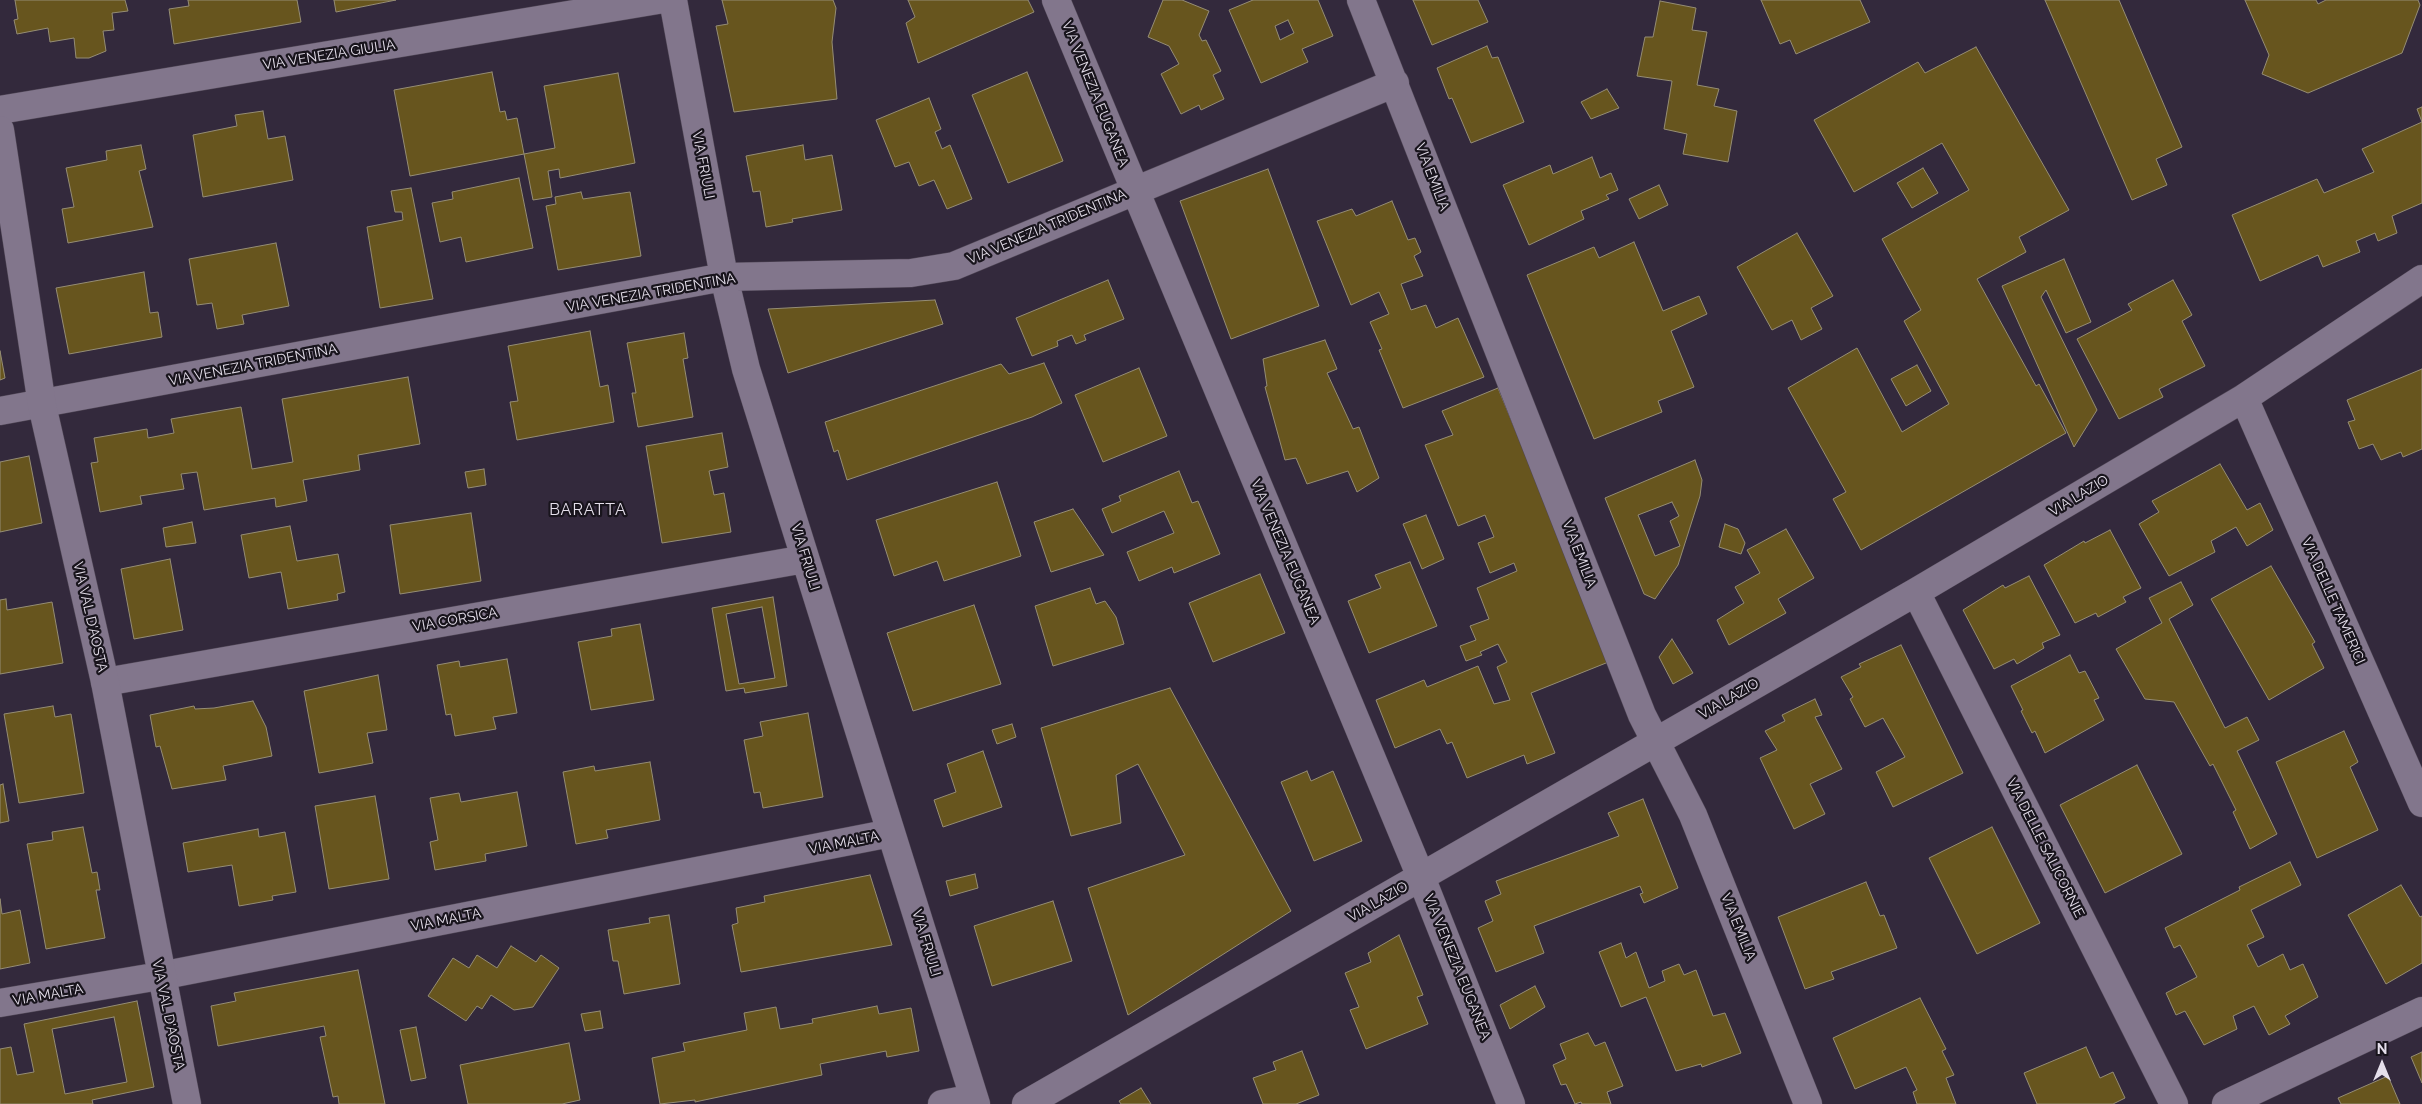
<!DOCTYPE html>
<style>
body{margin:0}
#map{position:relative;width:2422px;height:1104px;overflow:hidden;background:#33293c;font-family:Raleway,sans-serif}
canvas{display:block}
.north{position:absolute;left:2357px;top:1039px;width:50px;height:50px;-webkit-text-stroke:4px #18141c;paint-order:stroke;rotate:0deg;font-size:14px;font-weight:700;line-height:20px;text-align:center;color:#e5dfeb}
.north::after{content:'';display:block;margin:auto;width:18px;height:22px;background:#e5dfeb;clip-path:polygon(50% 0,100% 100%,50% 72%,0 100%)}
</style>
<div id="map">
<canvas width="2422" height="1104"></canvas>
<div class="north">N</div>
</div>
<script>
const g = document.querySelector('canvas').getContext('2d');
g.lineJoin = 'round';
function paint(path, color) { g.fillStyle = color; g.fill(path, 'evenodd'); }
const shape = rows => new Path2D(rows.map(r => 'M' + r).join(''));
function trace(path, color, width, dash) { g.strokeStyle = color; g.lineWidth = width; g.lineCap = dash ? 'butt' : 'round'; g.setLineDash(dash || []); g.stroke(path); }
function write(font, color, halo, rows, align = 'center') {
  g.font = font + ' Raleway,sans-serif'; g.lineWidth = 4.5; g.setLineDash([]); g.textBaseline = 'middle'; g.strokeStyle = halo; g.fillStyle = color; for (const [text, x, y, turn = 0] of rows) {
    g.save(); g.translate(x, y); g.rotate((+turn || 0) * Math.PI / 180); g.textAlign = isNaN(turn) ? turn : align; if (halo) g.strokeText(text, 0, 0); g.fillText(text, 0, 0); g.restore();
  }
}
const building = shape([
 [15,0,125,0,128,11,112,13,114,30,103,31,106,51,89,58,76,58,74,38,50,42,48,28,17,34,14,20,18,19,15,0],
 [188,0,297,0,301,22,174,44,169,9,189,6,188,0],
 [334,0,396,0,336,12,334,0],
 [722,0,833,0,836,8,832,42,837,99,734,112,716,26,728,24,722,0],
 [908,0,1028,0,1034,12,918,63,906,23,915,17,908,0],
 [1163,0,1182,0,1209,11,1199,35,1202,41,1206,40,1221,71,1213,75,1224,99,1201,110,1199,105,1181,114,1161,74,1179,64,1169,46,1148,37,1163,0],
 [1253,0,1318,0,1333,36,1302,49,1308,62,1261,83,1229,10,1253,0],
 [1288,20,1294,33,1280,40,1275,26,1288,20],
 [1413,0,1478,0,1488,22,1432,45,1413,0],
 [1761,0,1860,0,1870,22,1796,54,1790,40,1780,44,1761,0],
 [2045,0,2119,0,2182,147,2156,159,2167,185,2132,200,2045,0],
 [2245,0,2316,0,2318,4,2326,0,2418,0,2420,5,2402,53,2308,93,2262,74,2269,55,2245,0],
 [1660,1,1696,8,1692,30,1707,32,1697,85,1719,89,1714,106,1737,111,1728,162,1683,154,1687,134,1664,129,1672,81,1637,76,1645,37,1653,37,1660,1],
 [1487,46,1492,58,1498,57,1524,122,1471,143,1452,98,1449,99,1437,68,1487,46],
 [1976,47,2069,210,2019,237,2026,252,1977,279,2036,386,2039,384,2066,433,1861,550,1833,499,1846,492,1788,388,1857,348,1902,432,1949,404,1904,321,1921,310,1882,239,1969,190,1942,143,1854,192,1814,120,1918,62,1925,73,1976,47],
 [492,72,500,112,505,111,507,120,517,118,524,154,410,176,394,90,492,72],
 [1027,72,1063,161,1008,183,972,95,1027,72],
 [618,73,635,163,560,178,559,169,548,171,552,197,533,200,524,154,555,148,544,86,618,73],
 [1607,89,1619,108,1591,119,1581,102,1607,89],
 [929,98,941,129,935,132,942,149,950,145,972,199,947,209,934,180,919,186,909,162,895,167,876,120,929,98],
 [2422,107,2422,203,2392,216,2397,233,2378,241,2375,233,2356,241,2360,252,2323,267,2318,255,2260,281,2232,215,2317,179,2324,193,2374,172,2362,149,2422,122,2417,109,2422,107],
 [263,111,268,139,285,136,293,180,203,197,193,135,237,126,235,115,263,111],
 [141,145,146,169,139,171,153,227,68,243,62,209,74,207,66,168,107,160,106,151,141,145],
 [803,145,805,160,832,155,842,210,792,219,793,222,766,227,760,191,753,192,746,156,803,145],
 [1592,157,1600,178,1611,173,1618,190,1606,195,1609,199,1581,211,1584,219,1529,245,1503,185,1550,165,1553,174,1592,157],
 [1923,168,1938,193,1912,208,1897,183,1923,168],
 [1268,169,1319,306,1231,339,1180,201,1268,169],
 [519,178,533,248,466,262,461,237,440,242,432,203,453,199,452,192,519,178],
 [1659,185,1668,205,1639,219,1629,199,1659,185],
 [411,188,433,299,380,308,367,227,403,220,402,212,395,212,391,191,411,188],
 [581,192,583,199,630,192,641,256,558,270,546,206,556,204,555,197,581,192],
 [1392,201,1408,240,1415,238,1421,252,1414,256,1423,276,1401,284,1411,310,1426,305,1436,328,1458,318,1484,377,1403,408,1379,350,1382,349,1370,322,1389,314,1379,292,1351,305,1317,221,1352,209,1356,216,1392,201],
 [1797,233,1833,296,1811,308,1822,329,1801,340,1792,320,1772,330,1737,267,1797,233],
 [1634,242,1663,311,1699,296,1707,314,1671,331,1694,387,1658,401,1662,412,1594,439,1527,275,1594,247,1599,258,1634,242],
 [276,243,289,306,242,315,244,324,217,329,212,303,197,305,189,259,276,243],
 [2064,259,2091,322,2066,333,2046,290,2041,297,2097,410,2074,447,2002,286,2064,259],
 [144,272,150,313,158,312,162,337,69,354,56,288,144,272],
 [1108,280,1124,319,1084,335,1086,340,1076,344,1072,335,1057,341,1058,346,1032,356,1016,318,1108,280],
 [2173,280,2192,315,2182,321,2205,366,2159,389,2163,397,2119,419,2077,339,2132,310,2128,304,2173,280],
 [935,300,943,324,788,373,768,309,935,300],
 [590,331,600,387,608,385,614,422,517,440,510,402,518,401,508,346,590,331],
 [684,333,688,358,683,359,693,417,638,427,632,393,636,393,627,343,684,333],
 [1325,340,1337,369,1327,373,1353,429,1359,427,1379,478,1357,492,1348,471,1307,484,1296,458,1285,460,1265,387,1267,386,1263,359,1325,340],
 [0,351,5,378,0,380,0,351],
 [1044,363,1062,403,1032,417,847,480,838,450,834,452,825,422,1001,364,1009,374,1044,363],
 [1917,365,1931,391,1906,406,1891,379,1917,365],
 [1139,368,1167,436,1103,462,1075,395,1139,368],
 [2422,369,2422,449,2403,457,2401,452,2381,460,2373,444,2359,449,2348,422,2355,420,2347,400,2422,369],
 [408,377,420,444,358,455,360,470,303,480,307,501,276,507,275,498,204,510,197,472,181,474,184,489,140,496,142,504,100,512,91,463,98,462,94,438,147,429,148,438,174,433,171,419,241,407,252,469,293,462,282,399,408,377],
 [1498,388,1611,661,1531,693,1555,753,1527,764,1524,755,1467,778,1452,742,1447,744,1440,729,1395,748,1376,700,1424,680,1427,687,1478,666,1494,704,1510,700,1497,667,1507,662,1498,644,1480,652,1482,655,1466,661,1460,646,1476,640,1470,626,1489,619,1477,588,1517,571,1514,563,1490,573,1478,543,1494,537,1485,515,1458,526,1425,445,1453,435,1442,411,1498,388],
 [722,433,728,467,709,471,714,495,724,493,731,532,662,543,646,446,722,433],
 [29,456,42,523,0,532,0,462,29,456],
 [1695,460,1702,480,1700,496,1678,565,1655,599,1644,594,1605,498,1695,460],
 [1672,502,1679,516,1670,521,1680,546,1655,556,1638,515,1672,502],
 [2220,464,2247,510,2260,503,2273,530,2247,546,2236,527,2211,541,2215,552,2169,576,2139,524,2159,512,2152,501,2220,464],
 [484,469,486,485,468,488,465,472,484,469],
 [1179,471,1192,503,1198,501,1220,554,1174,573,1172,567,1139,581,1127,552,1174,533,1164,511,1112,533,1102,509,1121,501,1119,496,1179,471],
 [997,482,1021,556,944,581,937,561,894,576,876,520,997,482],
 [1073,509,1104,555,1051,572,1034,522,1073,509],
 [471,513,481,581,400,594,390,525,471,513],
 [1426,515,1444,559,1422,569,1403,524,1426,515],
 [192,522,196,543,166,547,163,528,192,522],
 [1725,524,1738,529,1745,543,1741,554,1719,547,1725,524],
 [290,526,297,561,338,554,345,592,337,594,338,600,288,609,281,572,249,578,241,535,290,526],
 [1786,529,1814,578,1778,599,1786,613,1729,645,1717,620,1744,603,1735,587,1760,573,1747,550,1786,529],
 [2110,530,2141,588,2123,597,2126,602,2098,617,2096,613,2075,623,2044,565,2084,541,2085,543,2110,530],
 [170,559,183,630,134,639,121,569,170,559],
 [1410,562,1437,626,1369,653,1348,601,1381,588,1375,575,1410,562],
 [2271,566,2315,642,2312,644,2324,668,2269,700,2211,599,2271,566],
 [1260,574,1285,633,1213,662,1189,603,1260,574],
 [2029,576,2060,635,2042,643,2044,648,2017,664,2014,659,1994,669,1963,610,2003,585,2005,588,2029,576],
 [2181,582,2193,605,2169,619,2225,728,2247,717,2259,740,2237,751,2277,834,2250,849,2233,812,2236,810,2213,764,2210,766,2174,702,2145,699,2116,649,2162,623,2149,598,2181,582],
 [1090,588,1096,604,1105,601,1116,617,1124,644,1053,666,1035,606,1090,588],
 [773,597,787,686,745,693,744,688,726,691,712,608,773,597],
 [762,607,775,678,739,684,726,614,762,607],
 [6,599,7,610,52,602,63,663,0,674,0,600,6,599],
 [974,605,1001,684,913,711,887,633,974,605],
 [640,624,654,700,591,710,578,642,612,636,611,629,640,624],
 [1672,639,1693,673,1673,684,1659,657,1672,639],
 [1901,645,1963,773,1893,807,1876,772,1905,757,1883,718,1865,727,1850,699,1853,697,1841,677,1861,667,1859,664,1901,645],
 [2070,655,2079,673,2085,671,2099,698,2094,700,2104,720,2045,753,2035,731,2032,733,2021,711,2023,710,2011,686,2070,655],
 [507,659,517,713,493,717,496,729,455,736,451,714,446,715,437,665,459,661,460,667,507,659],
 [378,675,387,730,367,733,373,763,319,773,304,691,378,675],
 [1170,688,1291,911,1128,1015,1088,888,1185,855,1138,764,1116,775,1121,823,1071,836,1041,728,1170,688],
 [1815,699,1822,715,1815,717,1842,769,1810,784,1825,814,1794,829,1760,758,1777,750,1765,731,1785,721,1782,715,1815,699],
 [253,701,266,727,272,756,223,766,226,780,172,789,160,746,156,747,150,715,194,706,195,709,214,708,253,701],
 [53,706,55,717,71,714,84,793,19,803,4,714,53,706],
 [808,713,823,797,763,808,760,792,754,793,744,740,763,736,760,722,808,713],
 [1012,724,1016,737,997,744,992,730,1012,724],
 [2344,731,2358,762,2350,767,2378,830,2317,858,2276,762,2344,731],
 [983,751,1002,807,943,827,934,800,956,792,947,764,983,751],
 [650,762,660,820,606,830,608,838,576,844,563,772,594,766,595,771,650,762],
 [2137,765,2182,854,2105,893,2060,805,2137,765],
 [1307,771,1311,781,1333,771,1362,841,1314,861,1281,782,1307,771],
 [3,784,9,821,0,823,0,785,3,784],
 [517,792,527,846,485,854,486,861,435,870,430,842,438,840,430,798,459,793,461,802,517,792],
 [375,796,389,879,329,889,315,806,375,796],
 [1643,799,1678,888,1644,903,1640,894,1643,893,1640,886,1534,926,1544,953,1496,972,1478,928,1493,921,1485,901,1501,894,1496,881,1619,836,1608,813,1643,799],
 [83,827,92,873,97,872,100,890,96,890,105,938,46,949,27,844,53,840,52,832,83,827],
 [1992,827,2040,923,1977,954,1929,858,1992,827],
 [258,829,259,837,285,832,296,892,272,896,273,900,239,906,232,865,188,872,183,843,258,829],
 [2290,862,2301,885,2251,910,2264,937,2247,945,2258,967,2283,954,2290,970,2303,964,2318,997,2285,1016,2290,1024,2269,1035,2254,1006,2233,1016,2237,1029,2204,1045,2185,1011,2176,1015,2166,993,2197,977,2180,945,2174,948,2165,928,2240,890,2239,887,2290,862],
 [975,874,978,888,950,896,946,881,975,874],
 [870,875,892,945,741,972,732,925,738,923,736,908,765,902,764,896,870,875],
 [1866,882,1880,916,1884,915,1897,948,1831,972,1834,979,1805,989,1778,917,1866,882],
 [2401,885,2420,917,2422,916,2422,963,2386,984,2348,915,2401,885],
 [0,899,2,914,20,910,30,963,0,969,0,899],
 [1053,901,1072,961,992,986,974,926,1053,901],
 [669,915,680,984,624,994,618,961,613,961,608,930,650,923,649,918,669,915],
 [1399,935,1423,995,1417,997,1428,1024,1366,1049,1350,1010,1359,1007,1345,973,1371,962,1368,953,1399,935],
 [1621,943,1626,958,1636,952,1649,988,1665,981,1662,971,1679,964,1684,975,1696,970,1713,1016,1725,1013,1741,1053,1702,1067,1701,1064,1676,1071,1646,997,1621,1007,1599,952,1621,943],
 [511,946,536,962,541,955,559,968,533,1007,514,1010,491,995,482,1009,477,1006,466,1021,428,996,453,958,469,968,477,955,497,968,511,946],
 [358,970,385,1104,339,1104,338,1096,333,1097,320,1037,326,1036,324,1026,218,1046,211,1006,236,1001,234,993,358,970],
 [1535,986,1545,1007,1510,1029,1500,1005,1535,986],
 [1920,998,1946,1049,1942,1051,1954,1075,1946,1078,1956,1104,1917,1104,1913,1092,1917,1090,1906,1067,1855,1089,1833,1038,1920,998],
 [137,1001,154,1087,92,1100,93,1104,0,1104,0,1049,11,1047,17,1075,34,1072,24,1024,137,1001],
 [114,1017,127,1082,65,1094,52,1029,114,1017],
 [877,1006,879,1014,911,1008,919,1051,887,1057,886,1051,820,1064,822,1075,695,1102,695,1100,660,1104,652,1058,685,1051,683,1043,747,1030,744,1013,776,1007,780,1029,813,1023,812,1019,877,1006],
 [600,1011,603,1028,585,1031,581,1014,600,1011],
 [416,1027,426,1078,411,1081,400,1030,416,1027],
 [1588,1033,1595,1046,1605,1042,1623,1086,1607,1092,1611,1104,1582,1104,1581,1102,1575,1104,1566,1084,1561,1085,1553,1065,1566,1059,1560,1044,1588,1033],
 [569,1043,580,1100,562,1104,468,1104,460,1065,569,1043],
 [2086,1047,2100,1078,2113,1072,2125,1098,2113,1104,2037,1104,2024,1073,2086,1047],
 [1302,1051,1319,1095,1296,1104,1263,1104,1253,1078,1276,1070,1273,1062,1302,1051],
 [2422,1052,2422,1083,2411,1057,2422,1052],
 [2388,1076,2400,1104,2341,1104,2338,1098,2388,1076],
 [1141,1088,1151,1104,1121,1104,1119,1101,1141,1088]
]);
paint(building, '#67551e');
trace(building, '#958d75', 1);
const minor = shape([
 [673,0,724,277,746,369,976,1104],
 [1056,0,1421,877,1511,1104],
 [1361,0,1642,715,1693,815,1808,1104],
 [0,110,658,0],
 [2244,398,2422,803],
 [0,411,724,277,911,273,954,266,1395,83],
 [1916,592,2174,1104],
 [105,682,805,559],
 [160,976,891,833],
 [942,1104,974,1098],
 [1026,1104,1916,592,2244,398,2422,279],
 [2226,1104,2422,1011]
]);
const tertiary = shape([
 [0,130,42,405,105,682,187,1104],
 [0,1003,160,976]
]);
trace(minor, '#504756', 29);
trace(tertiary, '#504756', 29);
trace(minor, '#82768c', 28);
trace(tertiary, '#82768c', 28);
write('14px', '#e5dfeb', '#18141c', [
 ["VIA VENEZIA GIULIA",329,55,-9],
 ["VIA VENEZIA EUGANEA",1095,94,68],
 ["VIA FRIULI",703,165,79],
 ["VIA EMILIA",1432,177,69],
 ["VIA VENEZIA TRIDENTINA",1047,227,-23],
 ["VIA VENEZIA TRIDENTINA",651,293,-10],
 ["VIA VENEZIA TRIDENTINA",253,365,-11],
 ["VIA LAZIO",2079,496,-31],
 ["VIA VENEZIA EUGANEA",1285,552,67],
 ["VIA EMILIA",1579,554,69],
 ["VIA FRIULI",805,557,73],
 ["VIA DELLE TAMERICI",2333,601,66],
 ["VIA VAL D'AOSTA",90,617,77],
 ["VIA CORSICA",455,620,-10],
 ["VIA LAZIO",1729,699,-30],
 ["VIA MALTA",844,843,-11],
 ["VIA DELLE SALICORNIE",2045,848,63],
 ["VIA LAZIO",1378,902,-30],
 ["VIA MALTA",446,920,-11],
 ["VIA EMILIA",1738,927,68],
 ["VIA FRIULI",926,943,73],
 ["VIA VENEZIA EUGANEA",1457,967,68],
 ["VIA MALTA",48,995,-10],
 ["VIA VAL D'AOSTA",168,1015,78]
]);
g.letterSpacing = '1px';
write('16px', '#e5dfeb', '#18141c', [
 ["BARATTA",588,510]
]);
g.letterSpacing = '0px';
</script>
